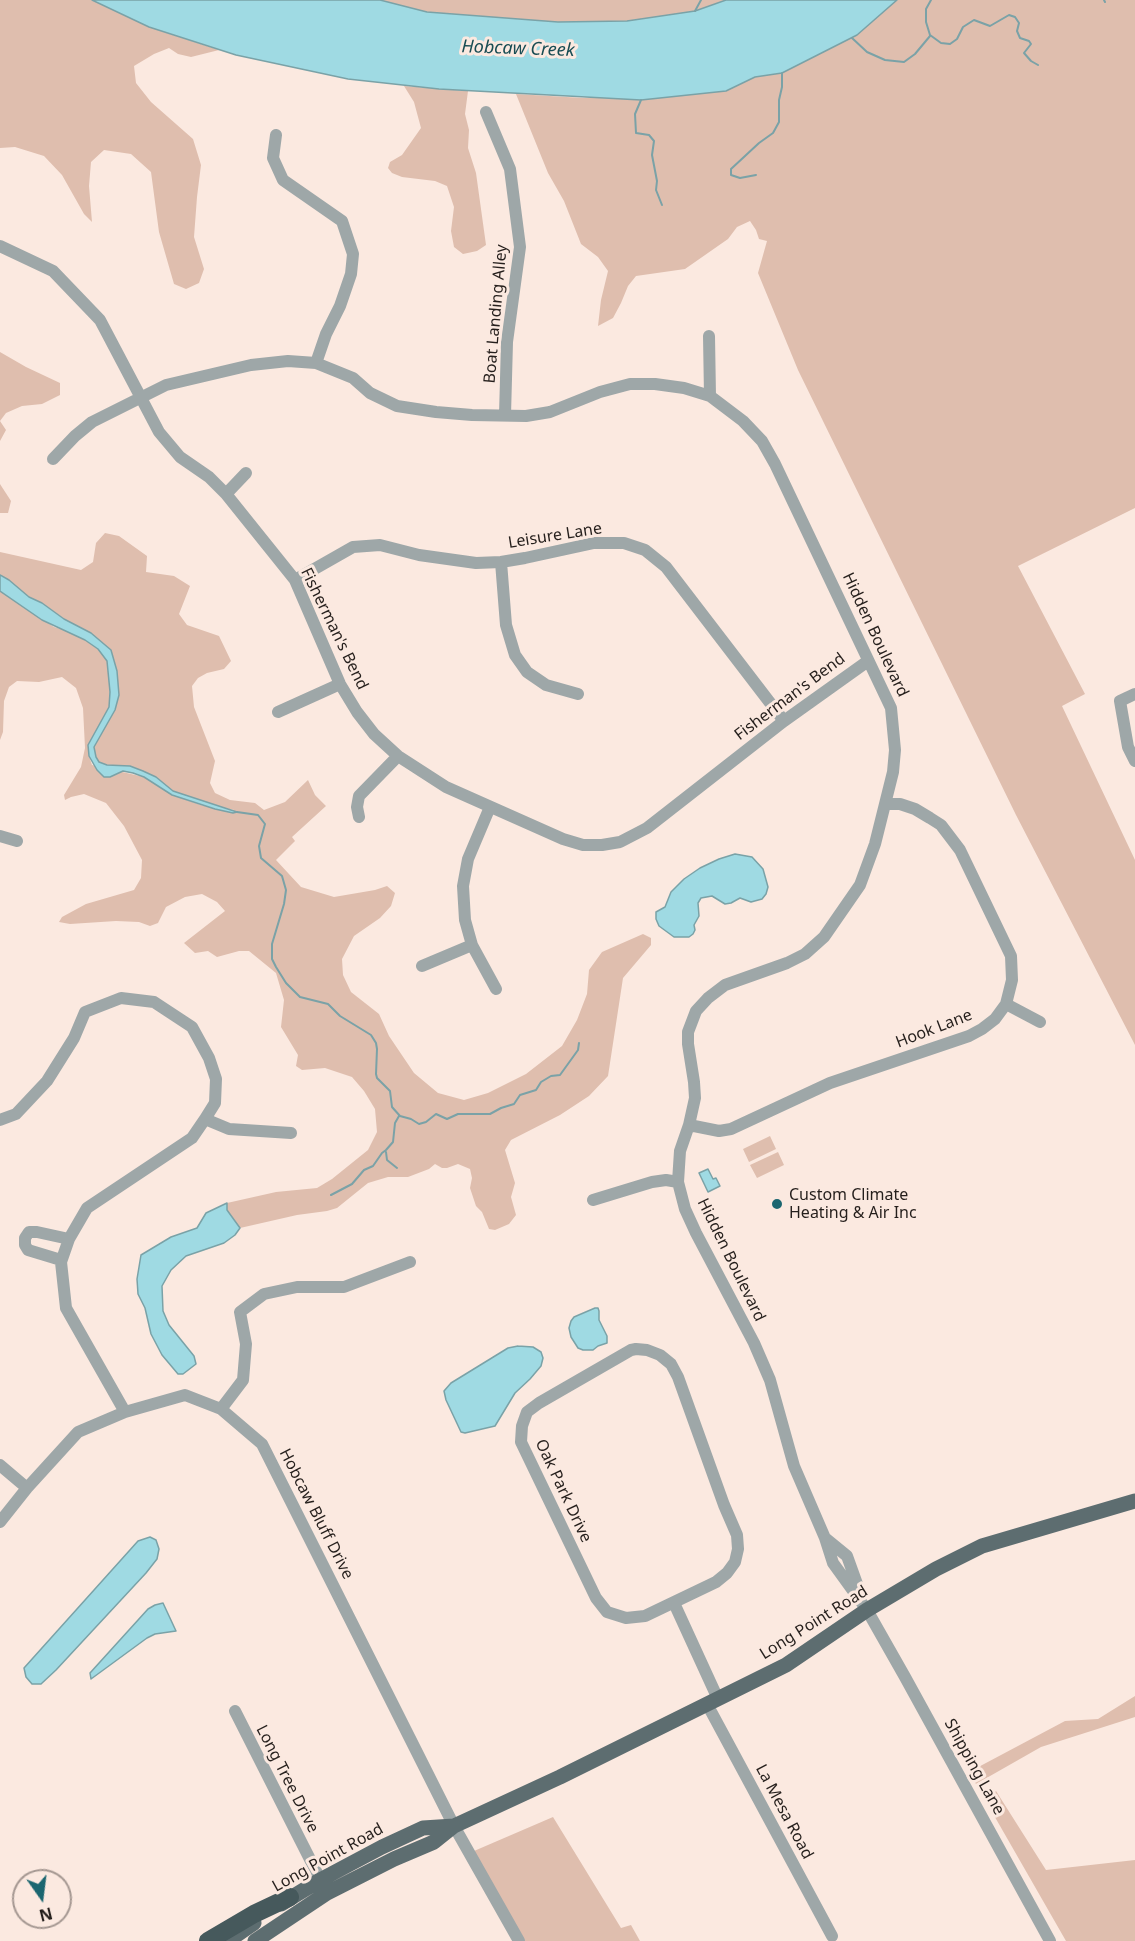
<!DOCTYPE html>
<style>
body{margin:0}
#map{position:relative;width:1135px;height:1941px;overflow:hidden;background:#fbe9e0;font-family:"Noto Sans",sans-serif}
canvas{display:block}
.north{position:absolute;left:12px;top:1869px;width:60px;height:60px;box-sizing:border-box;background:#fbe9e0;border:2px solid #a59892;border-radius:50%;rotate:166deg;font-size:16px;font-weight:700;line-height:24px;text-align:center;color:#251f1c}
.north::after{content:'';display:block;margin:auto;width:21px;height:27px;background:#1b6670;clip-path:polygon(50% 0,100% 100%,50% 72%,0 100%)}
</style>
<div id="map">
<canvas width="1135" height="1941"></canvas>
<div class="north">N</div>
</div>
<script>
const g = document.querySelector('canvas').getContext('2d');
g.lineJoin = 'round';
function paint(path, color) { g.fillStyle = color; g.fill(path, 'evenodd'); }
const shape = rows => new Path2D(rows.map(r => 'M' + r).join(''));
function trace(path, color, width, dash) { g.strokeStyle = color; g.lineWidth = width; g.lineCap = dash ? 'butt' : 'round'; g.setLineDash(dash || []); g.stroke(path); }
function write(font, color, halo, rows, align = 'center') {
  g.font = font + ' "Noto Sans",sans-serif'; g.lineWidth = 6; g.setLineDash([]); g.textBaseline = 'middle'; g.strokeStyle = halo; g.fillStyle = color; for (const [text, x, y, turn = 0] of rows) {
    g.save(); g.translate(x, y); g.rotate((+turn || 0) * Math.PI / 180); g.textAlign = isNaN(turn) ? turn : align; if (halo) g.strokeText(text, 0, 0); g.fillText(text, 0, 0); g.restore();
  }
}
paint(shape([
 [0,0,92,0,149,27,219,50,191,57,178,54,169,48,154,54,134,66,136,83,151,102,193,139,201,165,197,197,194,237,204,269,199,283,186,289,174,284,159,232,151,172,131,154,104,150,91,162,89,186,92,222,84,214,62,175,44,156,15,147,0,148],
 [380,0,726,0,695,11,627,21,558,22,427,12],
 [897,0,1135,0,1135,508,1018,566,1085,694,1062,706,1135,860,1135,1045,1016,815,798,370,758,273,767,241,759,239,756,230,750,221,737,227,728,239,685,269,636,276,628,286,621,303,613,318,598,326,601,300,608,271,598,257,581,244,564,201,548,173,516,94,583,98,726,91,755,77,782,73,857,35],
 [404,86,468,91,465,114,469,130,468,148,476,173,486,245,477,251,463,254,454,247,451,231,454,207,447,186,435,181,402,177,392,173,388,168,390,162,402,155,421,128,414,102],
 [0,352,26,367,60,383,60,395,42,404,22,406,6,413,0,421,6,430,0,441],
 [0,484,11,501,8,513,0,513],
 [105,533,119,536,147,556,146,572,174,576,190,586,179,614,187,625,219,636,231,661,224,669,207,673,198,678,192,686,194,707,215,761,210,783,215,793,230,800,255,803,264,810,285,802,308,780,315,795,326,806,292,837,295,841,276,860,301,887,334,897,375,890,387,886,395,893,391,906,380,918,354,936,342,959,343,975,351,992,379,1014,389,1036,414,1073,438,1093,464,1100,488,1093,526,1074,562,1046,577,1020,587,994,589,970,602,952,643,934,651,938,651,945,623,978,608,1076,589,1096,560,1115,511,1140,505,1150,515,1183,511,1197,516,1215,509,1224,495,1230,489,1229,482,1212,476,1206,470,1188,472,1178,470,1169,458,1164,447,1168,442,1168,435,1164,429,1169,408,1177,388,1177,368,1183,337,1208,327,1211,297,1215,240,1228,227,1210,227,1203,276,1192,317,1188,332,1179,368,1150,377,1132,375,1109,364,1091,352,1077,325,1068,302,1070,296,1066,298,1055,281,1027,284,1000,276,973,249,951,239,951,217,957,208,951,195,953,184,943,225,911,217,902,202,894,185,897,166,907,158,923,150,926,139,922,116,921,70,924,59,922,62,917,86,904,134,890,141,878,142,860,124,826,106,803,84,794,71,797,65,800,64,795,81,767,85,748,83,708,76,688,62,677,39,682,17,681,9,687,4,701,3,732,0,740,0,591,54,627,68,631,85,640,98,649,107,661,110,692,109,707,88,745,89,756,92,765,144,777,172,795,201,805,232,813,234,810,224,808,173,791,156,777,130,766,107,765,99,763,96,757,94,747,115,710,119,695,117,671,91,633,64,619,42,603,29,598,9,580,0,575,0,552,81,570,93,562,96,543],
 [770,1136,776,1149,749,1162,743,1149],
 [778,1152,784,1165,757,1178,750,1165],
 [1135,1696,1135,1717,1041,1747,976,1784,969,1772,1065,1721,1098,1719],
 [996,1791,1046,1870,1135,1860,1135,1941,1066,1941,984,1798],
 [553,1817,621,1928,631,1925,640,1941,524,1941,474,1851]
]), '#dfbeae');
const water = shape([
 [92,0,380,0,427,12,558,22,627,21,695,11,726,0,897,0,857,35,782,73,755,77,726,91,641,100,439,89,348,79,236,55,149,27,92,0],
 [0,575,9,580,29,597,42,603,64,619,91,633,111,650,117,671,119,695,115,710,94,747,96,757,99,762,107,765,130,766,143,771,156,777,173,791,237,812,233,813,215,809,172,795,144,777,133,773,123,771,110,777,104,777,97,770,89,756,88,745,109,707,110,692,107,661,98,649,85,640,42,620,0,591,0,575],
 [735,854,752,857,763,869,768,887,766,894,762,899,751,902,740,898,731,903,725,904,712,896,701,898,698,903,699,916,694,925,695,930,693,934,689,937,674,937,659,926,656,919,656,912,665,907,671,892,684,879,700,868,719,859,735,854],
 [708,1169,713,1179,716,1178,720,1186,708,1192,699,1173,708,1169],
 [227,1203,227,1210,240,1228,235,1235,224,1243,186,1256,171,1270,162,1286,163,1311,169,1325,194,1356,196,1364,183,1374,178,1374,162,1355,151,1334,145,1308,138,1294,137,1279,141,1255,171,1237,197,1228,206,1213,227,1203],
 [595,1308,598,1308,599,1311,599,1320,607,1336,607,1343,598,1346,593,1350,583,1350,578,1348,571,1337,569,1328,571,1321,574,1317,595,1308],
 [518,1346,533,1347,541,1352,543,1358,541,1366,530,1379,515,1393,495,1426,465,1433,461,1432,446,1400,444,1391,451,1383,508,1348,518,1346],
 [150,1537,156,1540,159,1549,157,1559,146,1573,56,1670,41,1684,32,1684,26,1677,24,1668,138,1541,150,1537],
 [163,1603,176,1631,155,1634,147,1638,91,1679,90,1673,148,1609,155,1605,163,1603]
]);
paint(water, '#9fdae3');
trace(water, '#7aa2a7', 1.5);
trace(shape([
 [931,0,926,9,926,22,930,35,941,43,950,44,957,39,963,27,974,20,990,26,1009,15,1015,17,1019,23,1017,31,1020,38,1029,41,1031,44,1024,53,1031,61,1038,65],
 [1104,0,1105,2],
 [695,11,701,0],
 [852,38,867,52,885,60,904,62,915,54,930,36],
 [641,100,635,114,636,133,649,135,654,141,652,155,657,181,656,190,662,205],
 [756,175,740,178,731,175,731,169,759,143,773,133,779,122,779,100,782,87,782,73],
 [237,812,258,815,265,824,259,846,261,858,282,876,286,890,284,904,272,944,272,959,276,967,286,983,300,997,328,1004,340,1016,371,1035,376,1043,377,1049,376,1074,377,1078,390,1091,392,1107,400,1116,411,1119,419,1124,426,1122,436,1114,447,1119,458,1114,490,1114,501,1108,514,1104,520,1095,536,1090,541,1082,551,1076,560,1075,578,1050,579,1043],
 [386,1152,387,1160,397,1168],
 [331,1195,352,1184,364,1170,373,1166,382,1153,386,1150,393,1142,395,1123,399,1116]
]), '#7aa2a7', 2);
trace(shape([
 [486,112,510,169,520,247,507,342,505,415],
 [276,135,273,158,283,180,342,221,353,254,351,274,340,306,326,334,316,363],
 [0,246,53,271,100,320,159,432,180,457,209,477,226,494,295,580,340,684,357,712,374,734,398,756,446,787,563,839,583,845,602,845,620,842,647,828,784,721,868,661],
 [709,336,710,396],
 [53,459,75,436,92,422,166,385,251,365,288,361,316,363,353,378,370,393,397,406,436,412,472,415,526,416,550,412,600,392,630,384,655,384,684,388,710,396,743,421,762,441,775,464,891,708,895,750,893,772,875,844,860,885,824,937,805,954,787,963,725,985,708,998,696,1011,688,1032,688,1044,694,1082,695,1098,689,1125,680,1151,678,1182,685,1209,696,1233,754,1343,770,1380,794,1466,825,1538,833,1563,867,1610,905,1677,1050,1941],
 [226,494,246,473],
 [501,562,506,625,515,655,527,672,546,685,578,694],
 [295,580,353,547,380,545,419,555,476,563,501,562,525,558,594,543,624,543,645,550,666,567,784,721],
 [1135,694,1120,701,1128,747,1135,761],
 [278,712,340,684],
 [490,807,468,859,463,886,465,920,472,945,496,989],
 [359,817,357,807,359,796,398,756],
 [0,836,17,841],
 [422,966,472,945],
 [1006,1004,1040,1022],
 [0,1120,16,1114,47,1081,74,1038,85,1012,121,998,154,1002,192,1027,209,1058,216,1079,215,1103,205,1119],
 [689,1125,719,1131,731,1129,830,1083,969,1036,982,1029,995,1019,1006,1004,1012,980,1011,956,960,850,941,825,930,818,915,809,900,804,885,804],
 [593,1200,652,1182,666,1180,678,1182],
 [61,1260,28,1250,25,1245,25,1238,29,1232,37,1232,69,1239],
 [636,1349,647,1350,660,1355,671,1364,678,1377,724,1505,737,1535,738,1549,735,1562,727,1573,716,1582,645,1616,626,1618,607,1612,596,1598,521,1442,522,1426,527,1412,539,1403,631,1350,636,1349],
 [221,1409,243,1380,246,1344,240,1312,264,1294,297,1287,344,1287,410,1262],
 [125,1412,66,1308,61,1262,69,1239,87,1208,192,1138,205,1119,229,1129,291,1133],
 [0,1465,27,1488],
 [0,1522,27,1488,78,1432,125,1412,185,1395,221,1409,262,1444,454,1826,519,1941],
 [825,1538,847,1556,861,1595],
 [674,1603,718,1699],
 [707,1704,832,1936],
 [235,1711,324,1887]
]), '#9ea7a8', 12);
trace(shape([
 [281,1904,320,1880,382,1847,423,1828,454,1826],
 [228,1941,254,1923],
 [255,1941,327,1893,394,1859,434,1842,454,1826,560,1777,786,1665,867,1610,936,1569,982,1546,1135,1501]
]), '#5d6d70', 15);
trace(shape([
 [208,1941,254,1914,290,1897]
]), '#46595c', 18);
for (const [x, y, r, color] of [
 [777,1204,6,"#1b6670"]
]) { const dot = new Path2D(); dot.arc(x, y, r, 0, 2 * Math.PI); g.fillStyle = color; g.fill(dot); trace(dot, '#fbe9e0', 2); }
write('16px', '#251f1c', '#fbe9e0', [
 ["Boat Landing Alley",496,314,-85],
 ["Leisure Lane",555,536,-9],
 ["Fisherman's Bend",334,629,64],
 ["Hidden Boulevard",875,635,65],
 ["Fisherman's Bend",790,697,-37],
 ["Hook Lane",934,1029,-21],
 ["Hidden Boulevard",731,1260,64],
 ["Oak Park Drive",563,1491,65],
 ["Hobcaw Bluff Drive",316,1514,63],
 ["Long Point Road",814,1623,-32],
 ["Shipping Lane",974,1767,61],
 ["Long Tree Drive",287,1779,63],
 ["La Mesa Road",784,1812,62],
 ["Long Point Road",328,1858,-29]
]);
write('16px', '#251f1c', '#fbe9e0', [
 ["Custom Climate",789,1195],
 ["Heating & Air Inc",789,1213]
], 'left');
write('italic 18px', '#184c53', '#fbe9e0', [
 ["Hobcaw Creek",518,49,2]
]);
</script>
